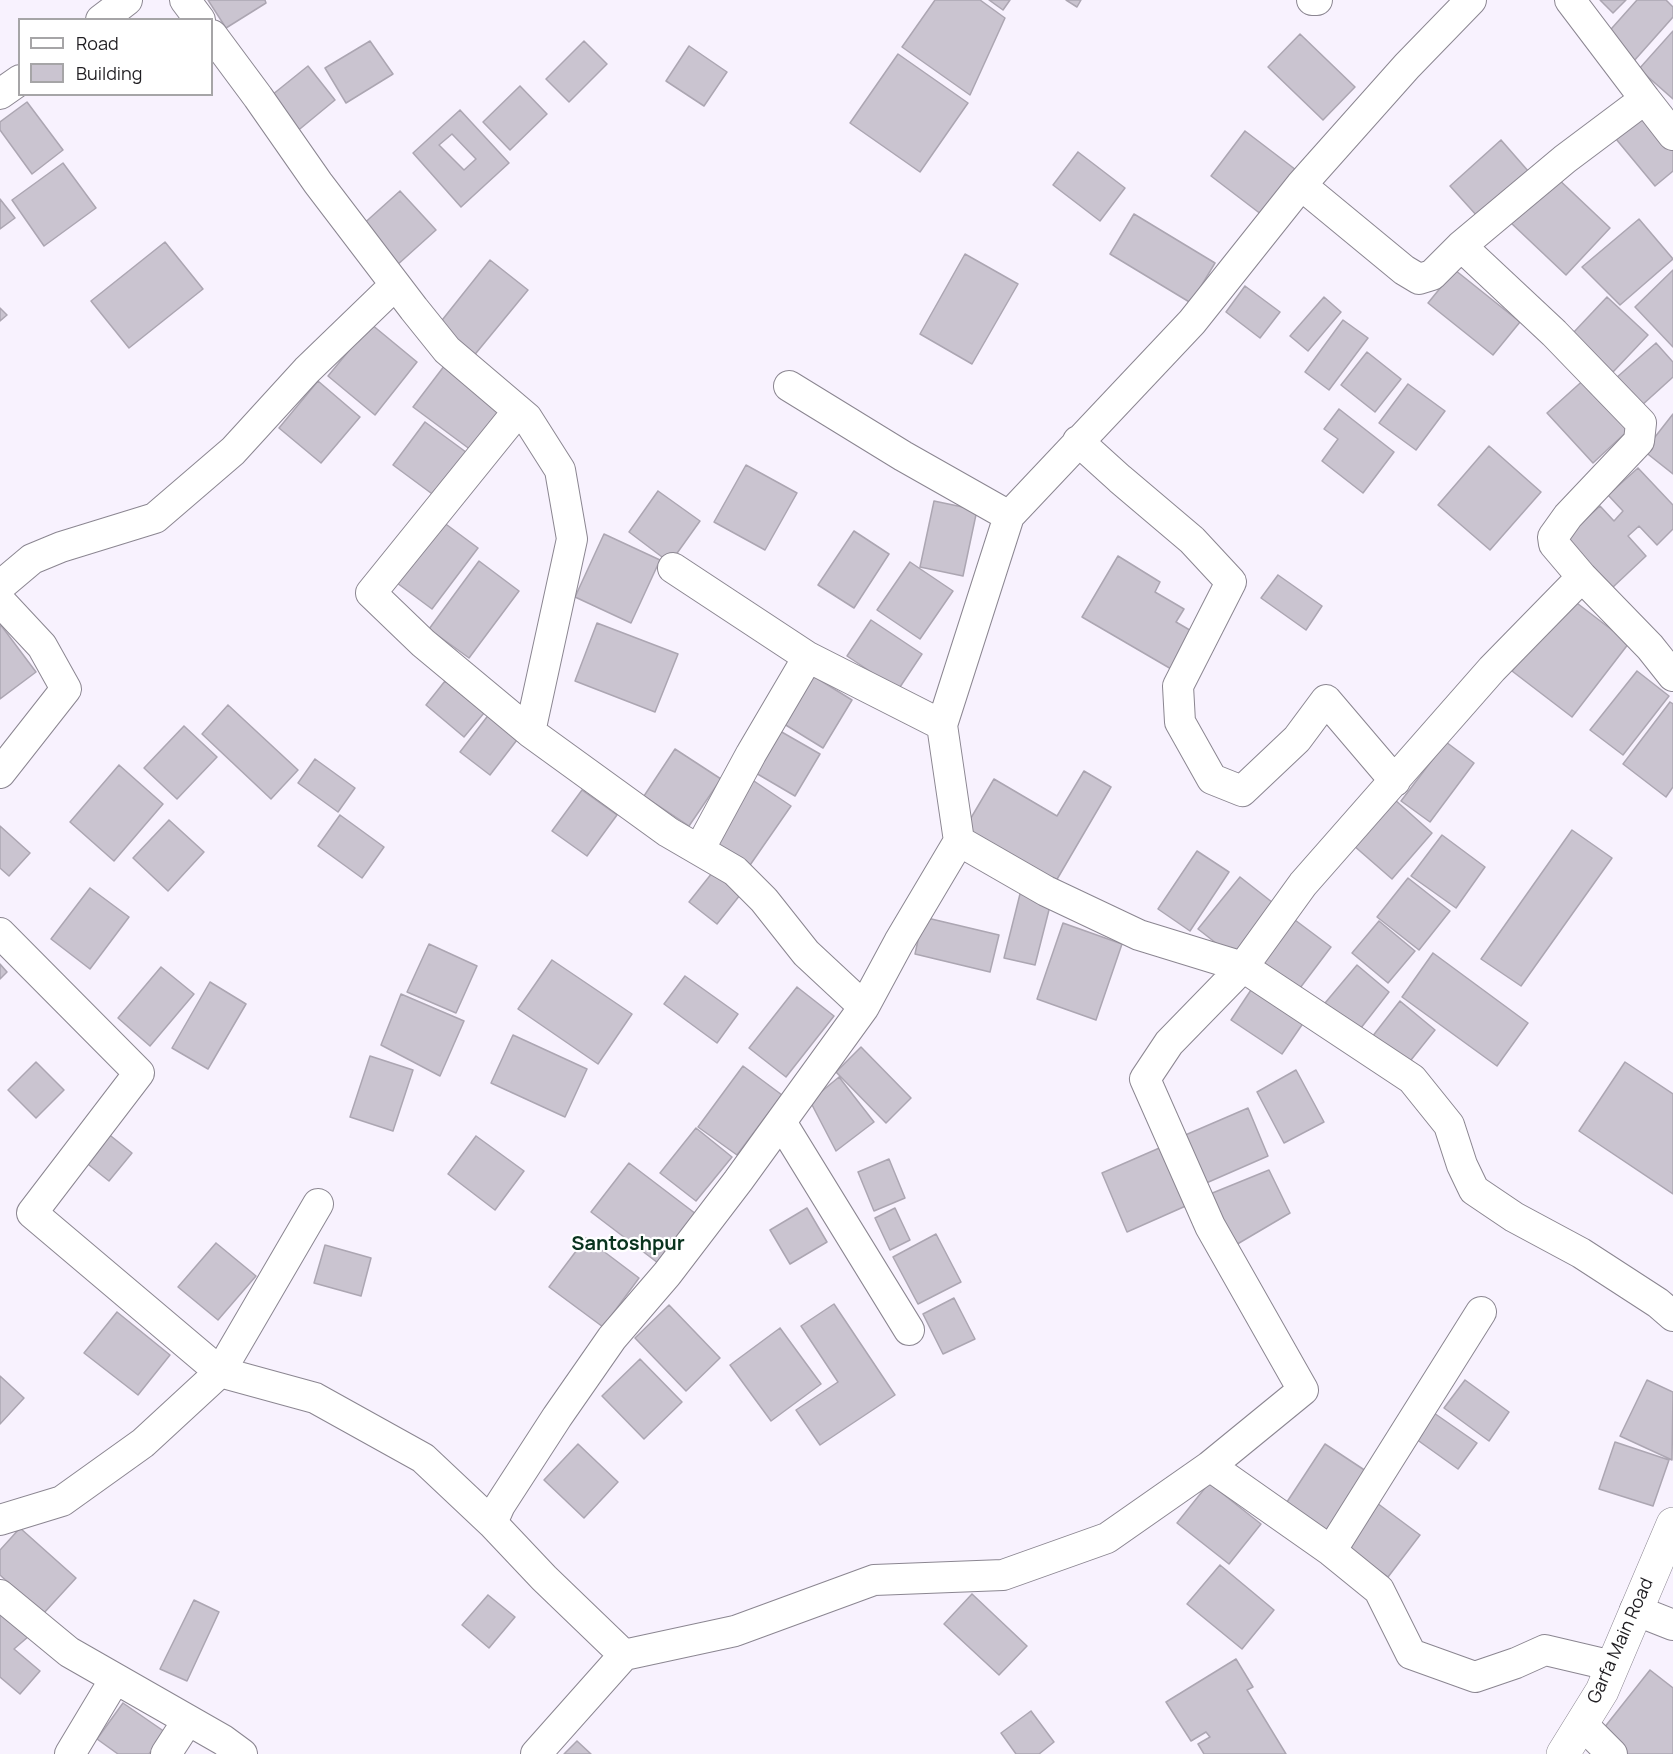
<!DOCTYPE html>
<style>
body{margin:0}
#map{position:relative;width:1673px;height:1754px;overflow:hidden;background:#f8f2fe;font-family:Manrope,sans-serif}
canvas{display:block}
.legend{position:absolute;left:18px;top:18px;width:195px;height:78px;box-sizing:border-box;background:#fff;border:2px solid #a6a5a7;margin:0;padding:8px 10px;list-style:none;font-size:18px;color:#201e22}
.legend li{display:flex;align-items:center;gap:12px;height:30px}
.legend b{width:30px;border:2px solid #a6a5a7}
</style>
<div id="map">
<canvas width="1673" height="1754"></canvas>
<ul class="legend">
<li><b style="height:8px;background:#fff"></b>Road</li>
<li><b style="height:16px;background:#cac4d0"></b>Building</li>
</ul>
</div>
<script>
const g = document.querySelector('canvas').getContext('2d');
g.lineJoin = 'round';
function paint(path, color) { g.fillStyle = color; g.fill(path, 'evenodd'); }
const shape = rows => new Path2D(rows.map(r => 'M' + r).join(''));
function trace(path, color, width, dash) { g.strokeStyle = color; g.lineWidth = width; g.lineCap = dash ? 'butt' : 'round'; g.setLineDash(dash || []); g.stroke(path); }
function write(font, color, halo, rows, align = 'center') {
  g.font = font + ' Manrope,sans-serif'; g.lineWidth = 4.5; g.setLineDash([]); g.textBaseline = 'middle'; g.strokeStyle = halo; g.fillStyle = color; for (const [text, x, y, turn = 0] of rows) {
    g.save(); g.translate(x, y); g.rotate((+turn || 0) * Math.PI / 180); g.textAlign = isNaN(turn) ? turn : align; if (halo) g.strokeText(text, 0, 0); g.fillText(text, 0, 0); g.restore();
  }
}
const building = shape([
 [208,0,265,0,266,3,226,28,208,0],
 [935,0,980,0,1005,18,970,95,902,47,935,0],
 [989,0,1010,0,1003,10,989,0],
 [1066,0,1081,0,1077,7,1066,0],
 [1600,0,1626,0,1613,13,1600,0],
 [1637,0,1666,0,1673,7,1673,17,1633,62,1604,37,1637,0],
 [1673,31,1673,99,1639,69,1673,31],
 [1300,34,1355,87,1323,120,1268,67,1300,34],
 [370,41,393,74,346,103,325,68,370,41],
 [584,41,607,64,569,102,546,79,584,41],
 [689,46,727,72,704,106,666,81,689,46],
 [898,54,968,103,920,172,850,123,898,54],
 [308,66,335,100,295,133,267,99,308,66],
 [520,86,547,114,510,150,483,122,520,86],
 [27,102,63,150,32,174,0,130,0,122,27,102],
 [460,110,509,163,461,207,413,153,460,110],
 [452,134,476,159,464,170,439,145,452,134],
 [1644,116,1673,151,1673,171,1655,186,1616,139,1644,116],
 [1245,131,1300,173,1266,218,1211,176,1245,131],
 [1501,140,1529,172,1478,217,1450,186,1501,140],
 [1078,152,1125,188,1100,221,1053,185,1078,152],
 [63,163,96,208,44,246,12,200,63,163],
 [1554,175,1610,228,1566,275,1510,222,1554,175],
 [400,191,436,230,396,266,360,227,400,191],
 [0,199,15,218,0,229,0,199],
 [1134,214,1215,263,1191,303,1110,254,1134,214],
 [1639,219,1673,259,1620,305,1582,267,1639,219],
 [165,242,203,289,129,348,91,301,165,242],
 [965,254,1018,284,972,364,920,334,965,254],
 [490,260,528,290,472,358,435,329,490,260],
 [1455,270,1520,322,1493,355,1428,303,1455,270],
 [1673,270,1673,347,1635,307,1673,270],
 [1245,286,1280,312,1260,338,1226,312,1245,286],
 [1324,297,1341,312,1308,351,1290,336,1324,297],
 [1607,297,1648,335,1613,372,1573,333,1607,297],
 [0,308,7,315,0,321,0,308],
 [1343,320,1368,338,1329,390,1305,372,1343,320],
 [371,324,417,362,375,415,328,376,371,324],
 [1656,343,1673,362,1673,377,1641,406,1616,378,1656,343],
 [1367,352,1401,379,1375,412,1341,385,1367,352],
 [448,361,507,409,475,453,413,407,448,361],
 [1588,376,1633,426,1593,463,1547,413,1588,376],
 [318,381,360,417,321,463,279,428,318,381],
 [1408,384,1445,411,1416,450,1379,423,1408,384],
 [1339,409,1394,452,1363,493,1322,461,1338,439,1324,429,1339,409],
 [1673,414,1673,474,1644,451,1673,414],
 [425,422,470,455,439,499,393,465,425,422],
 [1489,446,1541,492,1490,550,1438,505,1489,446],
 [746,465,797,493,765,550,714,522,746,465],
 [1638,468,1673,505,1673,529,1657,545,1639,526,1628,536,1646,556,1612,588,1565,538,1600,506,1614,521,1623,511,1608,495,1638,468],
 [658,491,700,521,670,563,629,532,658,491],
 [934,501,977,510,963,576,920,567,934,501],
 [439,519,478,548,432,609,393,580,439,519],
 [854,531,889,554,854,608,818,585,854,531],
 [604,534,660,560,631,623,575,597,604,534],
 [1118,556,1160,582,1155,592,1184,609,1176,622,1200,636,1178,673,1082,617,1118,556],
 [479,561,519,591,469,658,429,629,479,561],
 [910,562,953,591,920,639,877,610,910,562],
 [1278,575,1322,606,1306,630,1261,598,1278,575],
 [1569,597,1629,643,1572,717,1512,671,1569,597],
 [871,620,922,654,898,690,847,656,871,620],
 [597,623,678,654,655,712,575,681,597,623],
 [0,624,36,672,0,699,0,624],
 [805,671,852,700,823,748,776,719,805,671],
 [1637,671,1669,696,1623,755,1590,730,1637,671],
 [445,681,484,713,464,737,426,705,445,681],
 [1670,702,1673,704,1673,787,1666,797,1623,764,1670,702],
 [228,705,298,770,271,799,202,734,228,705],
 [490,713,520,736,490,775,460,752,490,713],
 [184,726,217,757,177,799,144,768,184,726],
 [773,727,820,754,795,796,749,769,773,727],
 [1446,742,1474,763,1430,822,1401,801,1446,742],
 [675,749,721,779,689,826,644,796,675,749],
 [315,759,355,788,338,812,298,783,315,759],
 [119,765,163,804,114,861,70,822,119,765],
 [1084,771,1111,787,1056,881,965,828,994,779,1057,816,1084,771],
 [748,777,791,806,748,868,706,839,748,777],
 [582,790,617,815,587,856,552,831,582,790],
 [1394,799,1432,833,1392,879,1353,845,1394,799],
 [340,815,384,847,362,878,318,846,340,815],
 [169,820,204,852,168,891,133,858,169,820],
 [0,826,30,853,9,876,0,868,0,826],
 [1572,830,1612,858,1521,986,1481,959,1572,830],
 [1442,835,1485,867,1456,908,1411,876,1442,835],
 [1197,851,1229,872,1190,931,1158,909,1197,851],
 [716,868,744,890,717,924,689,902,716,868],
 [1240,877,1277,906,1235,958,1198,929,1240,877],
 [1408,878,1450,911,1419,950,1377,917,1408,878],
 [90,888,129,917,90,969,51,939,90,888],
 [1020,894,1051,902,1035,965,1004,958,1020,894],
 [1287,914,1331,947,1297,992,1253,959,1287,914],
 [923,917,999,935,990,972,915,954,923,917],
 [1379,921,1415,951,1388,983,1352,953,1379,921],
 [1063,923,1122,944,1096,1020,1037,999,1063,923],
 [429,944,477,966,456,1013,407,992,429,944],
 [1433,953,1528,1023,1497,1066,1402,997,1433,953],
 [552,960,632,1014,598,1064,518,1009,552,960],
 [0,964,7,972,0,979,0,964],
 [1357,965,1389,992,1357,1033,1320,1009,1357,965],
 [161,967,194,994,150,1046,118,1018,161,967],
 [685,976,738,1014,717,1043,664,1004,685,976],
 [210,982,246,1004,208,1069,172,1048,210,982],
 [1255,984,1306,1019,1282,1054,1231,1020,1255,984],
 [797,987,834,1016,786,1077,749,1048,797,987],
 [401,994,464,1021,440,1076,381,1045,401,994],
 [1400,1001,1435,1030,1407,1065,1372,1037,1400,1001],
 [513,1035,587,1069,565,1117,491,1083,513,1035],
 [861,1047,911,1098,886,1123,836,1072,861,1047],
 [370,1056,413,1070,393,1131,350,1117,370,1056],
 [36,1062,64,1090,36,1118,8,1090,36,1062],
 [1625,1062,1673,1094,1673,1194,1579,1131,1625,1062],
 [743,1066,782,1095,737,1155,698,1127,743,1066],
 [1296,1070,1324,1122,1284,1143,1257,1092,1296,1070],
 [839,1077,874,1122,836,1151,810,1101,839,1077],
 [1248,1108,1268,1156,1204,1184,1183,1136,1248,1108],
 [101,1128,132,1153,109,1181,79,1157,101,1128],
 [696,1128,732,1157,696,1201,660,1173,696,1128],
 [476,1136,524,1171,495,1210,448,1174,476,1136],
 [1164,1146,1188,1205,1127,1232,1102,1173,1164,1146],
 [889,1159,905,1198,874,1211,858,1172,889,1159],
 [629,1163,696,1214,658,1263,591,1212,629,1163],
 [1269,1170,1290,1213,1234,1246,1210,1194,1269,1170],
 [807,1208,827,1242,790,1264,770,1230,807,1208],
 [895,1208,910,1240,890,1250,875,1218,895,1208],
 [936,1234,961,1282,918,1304,893,1257,936,1234],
 [586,1238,639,1278,603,1327,549,1287,586,1238],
 [216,1243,256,1276,218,1320,178,1287,216,1243],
 [325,1245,371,1258,361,1296,314,1283,325,1245],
 [954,1298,975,1339,943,1354,923,1314,954,1298],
 [834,1304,895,1395,820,1445,796,1410,838,1382,801,1326,834,1304],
 [669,1305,720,1358,686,1391,635,1338,669,1305],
 [117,1312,170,1355,138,1395,84,1353,117,1312],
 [780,1328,821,1384,771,1421,730,1365,780,1328],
 [640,1359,682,1402,644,1439,602,1396,640,1359],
 [0,1376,24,1398,0,1424,0,1376],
 [1465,1380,1509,1412,1489,1441,1444,1408,1465,1380],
 [1647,1380,1673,1392,1672,1460,1620,1436,1647,1380],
 [1434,1413,1477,1443,1458,1469,1416,1439,1434,1413],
 [1615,1442,1669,1460,1653,1506,1599,1489,1615,1442],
 [578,1444,618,1482,584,1518,544,1480,578,1444],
 [1325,1444,1369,1473,1327,1537,1283,1508,1325,1444],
 [1209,1483,1261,1524,1229,1564,1177,1523,1209,1483],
 [1377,1503,1420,1535,1388,1577,1346,1546,1377,1503],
 [20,1528,76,1578,43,1614,0,1575,0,1550,20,1528],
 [1220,1565,1274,1610,1242,1649,1187,1604,1220,1565],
 [972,1594,1027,1646,999,1675,944,1624,972,1594],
 [488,1595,515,1617,489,1648,462,1625,488,1595],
 [194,1600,219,1612,187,1681,160,1669,194,1600],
 [0,1611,29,1636,14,1649,40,1671,20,1694,0,1677,0,1611],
 [1236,1659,1253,1687,1247,1690,1286,1754,1204,1754,1198,1744,1210,1737,1206,1732,1191,1741,1166,1702,1236,1659],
 [1650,1670,1673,1688,1673,1754,1626,1754,1600,1733,1650,1670],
 [123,1703,165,1732,149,1754,118,1754,97,1739,123,1703],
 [1031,1711,1054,1742,1039,1754,1016,1754,1001,1733,1031,1711],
 [577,1741,591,1754,564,1754,577,1741]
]);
paint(building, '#cac4d0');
trace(building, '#aca6b2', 1.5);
const minor = shape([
 [185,0,200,20],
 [1312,0,1317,0],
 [101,20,127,0],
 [212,35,258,97,318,183,414,309,447,350,527,418,560,470,572,539,530,732,668,832,735,871,764,900,806,953,864,1007,738,1181,667,1274,612,1338,557,1417,500,1505,492,1523],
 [0,94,20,80],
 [1645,99,1673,135],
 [1301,185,1404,270,1419,279,1432,275,1461,246,1565,159,1645,99,1570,0],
 [1461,246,1554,333,1641,423,1639,441,1568,516,1553,537,1554,544,1582,577,1650,647,1673,676],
 [789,386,903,456,1009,516],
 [518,411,371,593,423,643,530,732],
 [1078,441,1120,479,1192,540,1231,582,1178,686,1180,722,1212,779,1242,791,1297,739,1326,700,1395,781],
 [673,568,808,657],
 [0,586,32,559,61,547,155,518,233,451,307,370,395,285],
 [0,601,42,646,66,689,0,773],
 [959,841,942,725,1009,516,1192,322,1301,185,1407,66,1471,0],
 [699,850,751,754,808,657,942,725],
 [0,933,139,1073,32,1213,220,1372,318,1204],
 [864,1007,899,942,959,841,1046,891,1139,935,1243,967,1412,1079,1449,1125,1462,1165,1474,1190,1514,1217,1581,1253,1658,1303,1673,1316],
 [781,1122,909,1330],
 [1210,1466,1303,1390,1210,1226,1145,1079,1169,1043,1243,967,1303,884,1492,669,1582,577],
 [0,1520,62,1501,143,1443,220,1372,315,1398,423,1458,492,1523,544,1578,624,1655,735,1631,874,1580,1003,1575,1107,1538,1210,1466,1331,1551,1379,1590,1411,1654,1475,1677,1516,1663,1545,1650,1613,1666],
 [1331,1551,1481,1312],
 [0,1595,69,1652,223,1740,242,1754],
 [1635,1610,1673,1625],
 [1582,1724,1612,1754],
 [70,1754,115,1679],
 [166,1754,188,1720],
 [536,1754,624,1655]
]);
const secondary = shape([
 [1563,1754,1602,1691,1673,1524]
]);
trace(minor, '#8b8691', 32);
trace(secondary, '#8b8691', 34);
trace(minor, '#fff', 30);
trace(secondary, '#fff', 33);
write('18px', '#201e22', '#fff', [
 ["Garfa Main Road",1621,1641,-66]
]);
write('bold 20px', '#09331e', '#fff', [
 ["Santoshpur",628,1244]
]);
</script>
